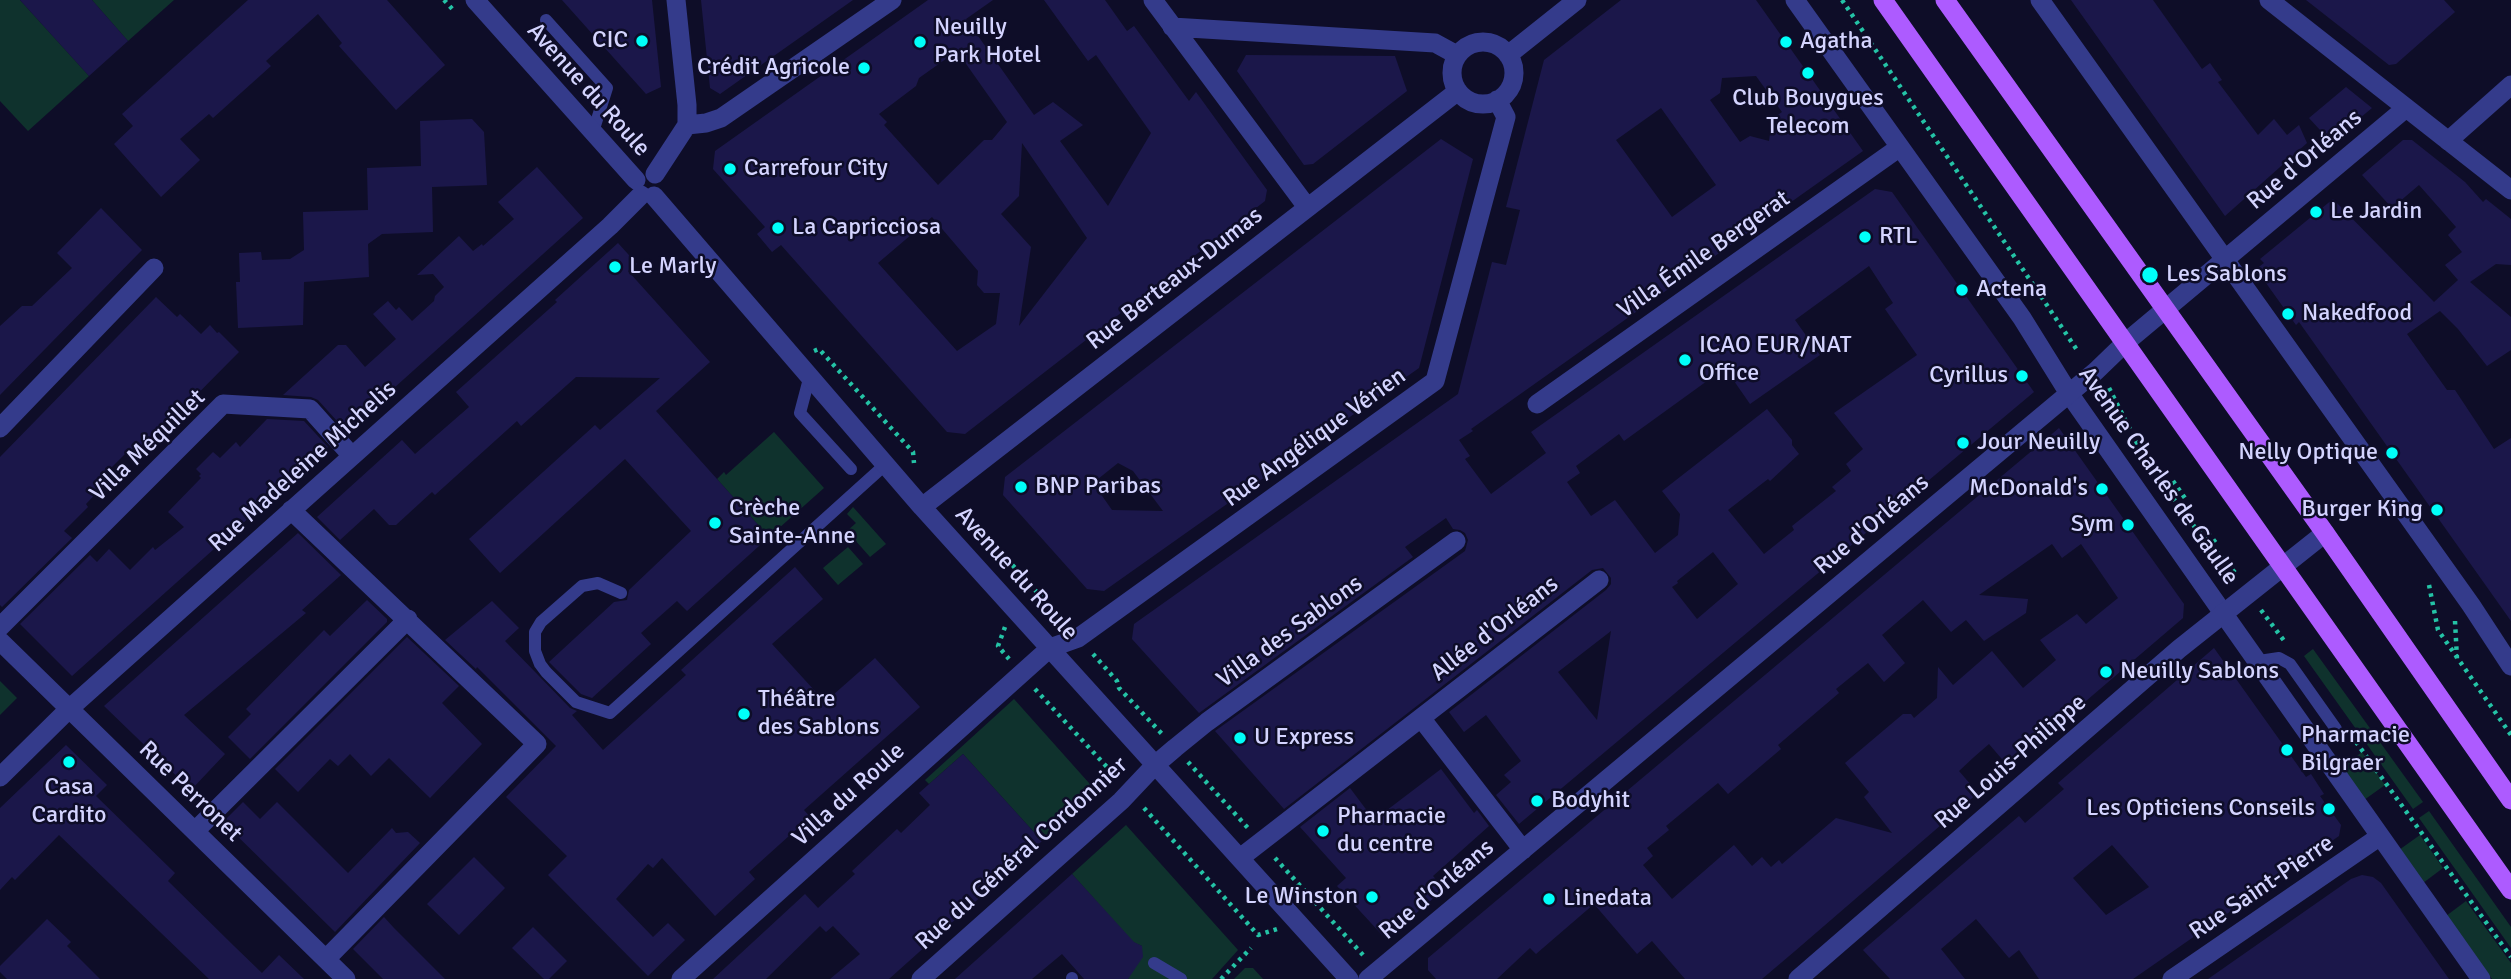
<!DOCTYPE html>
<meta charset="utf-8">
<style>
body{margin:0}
canvas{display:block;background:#0e0d28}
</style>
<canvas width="2511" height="979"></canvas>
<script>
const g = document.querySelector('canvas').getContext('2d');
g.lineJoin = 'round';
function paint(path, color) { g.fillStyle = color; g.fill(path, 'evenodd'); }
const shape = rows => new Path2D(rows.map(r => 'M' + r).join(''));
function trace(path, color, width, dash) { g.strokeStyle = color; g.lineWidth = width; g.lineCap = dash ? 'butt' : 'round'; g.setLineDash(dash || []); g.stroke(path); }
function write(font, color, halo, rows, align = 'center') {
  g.font = font + ' Signika,sans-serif'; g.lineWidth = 5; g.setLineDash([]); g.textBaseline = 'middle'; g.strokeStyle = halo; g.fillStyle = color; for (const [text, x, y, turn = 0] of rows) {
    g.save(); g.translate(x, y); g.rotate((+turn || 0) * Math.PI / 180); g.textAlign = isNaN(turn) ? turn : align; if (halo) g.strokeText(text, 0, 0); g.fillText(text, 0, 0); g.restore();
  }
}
paint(shape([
 [0,0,20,0,89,76,28,131,0,101],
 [92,0,174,0,128,41],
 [774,432,824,488,769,537,717,479,724,472,726,475],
 [853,507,886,544,870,557,847,531,856,523,847,514],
 [848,547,863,564,838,585,823,568],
 [2313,649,2423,802,2413,809,2304,656],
 [0,681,17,698,0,715],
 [1014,699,1097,792,1042,841,963,754,929,784,925,780],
 [2362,752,2385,785,2364,800,2341,768],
 [2429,811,2511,927,2511,948,2419,818],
 [1126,825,1238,950,1212,979,1128,979,1142,946,1133,942,1072,874],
 [2420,835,2443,868,2423,883,2399,850],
 [2466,901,2511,963,2511,979,2492,979,2446,916],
 [1245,968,1253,968,1263,979,1234,979]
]), '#0f322d');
paint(shape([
 [20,0,92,0,128,41,89,76],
 [248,0,387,0,445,65,396,110,339,46,342,43,318,14,266,61,271,66,213,118,209,114,180,139,200,160,161,197,114,144,133,126,122,114],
 [562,0,652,0,661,87,646,94],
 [701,0,853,0,720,94,710,88],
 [928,0,993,0,966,19,1034,115,1053,102,1083,125,1060,141,1108,206,1151,133,1096,55,1088,61,1044,0,1105,0,1127,31,1134,26,1189,101,1196,92,1267,190,1265,201,965,434,947,432,781,245,772,252,757,234,765,227,713,169,715,151],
 [957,51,1007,122,992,140,984,140,938,185,884,125,887,122,879,114,916,86,919,78],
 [1022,143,1087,238,1019,326,1031,247,1001,214,1019,196],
 [932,217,978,271,977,285,984,293,1000,293,996,324,957,351,878,263],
 [1621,0,1756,0,1863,151,1471,429,1473,431,1459,440,1470,456,1465,459,1491,494,1546,453,1531,432,1875,189,1892,192,2034,392,1519,824,1496,795,1511,782,1504,775,1521,761,1486,715,1464,732,1449,712,1606,590,1611,584,1611,578,1603,568,1592,570,1284,809,1215,731,1465,551,1468,540,1465,533,1460,530,1453,529,1446,518,1405,547,1413,557,1199,713,1132,639,1134,624,1458,394,1492,262,1506,265,1520,210,1506,207,1544,60],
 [1756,76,1782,112,1772,119,1769,141,1750,136,1740,142,1710,100,1720,93,1722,78],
 [1661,108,1716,185,1672,217,1616,140],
 [1869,266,1893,303,1885,309,1917,355,1834,413,1863,449,1846,464,1851,471,1832,487,1836,491,1792,526,1794,530,1764,554,1728,510,1768,479,1770,481,1799,454,1792,445,1792,440,1767,409,1662,491,1680,514,1678,535,1655,553,1615,500,1591,516,1567,482,1580,473,1576,466,1619,434,1624,441,1725,368,1750,404,1820,355,1795,320],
 [1713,552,1738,584,1697,619,1672,587,1678,583,1677,581],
 [1611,631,1597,720,1558,672],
 [2071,0,2153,0,2202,69,2210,63,2222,80,2218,82,2258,135,2274,119,2287,135,2299,125,2307,143,2225,216],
 [2306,0,2444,0,2455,12,2396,64,2389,65],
 [1246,55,1395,56,1407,91,1313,164,1304,165,1237,71],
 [2346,87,2372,108,2331,142,2309,118],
 [472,119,484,132,487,185,432,187,433,232,382,234,368,244,369,277,304,282,303,325,238,328,236,282,240,282,239,253,261,252,262,260,290,259,304,250,303,212,368,210,367,168,421,166,420,121],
 [1441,139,1473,159,1419,368,1104,591,1087,589,1003,495,1005,477],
 [1118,463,1133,471,1163,511,1112,510,1093,483],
 [2403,140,2412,140,2465,182,2483,202,2486,199,2511,219,2511,265,2496,264,2470,282,2511,317,2511,350,2487,366,2458,329,2440,311,2407,334,2447,390,2455,390,2494,449,2511,438,2511,621,2299,322,2296,325,2256,269,2264,263,2260,259,2333,199,2434,302,2458,280,2445,265,2462,252,2448,235,2456,227,2419,185,2392,208,2362,175],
 [537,167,583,218,472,318,346,431,318,400,311,397,283,395,338,345,346,345,365,367,396,339,373,314,388,301,396,310,399,307,412,321,434,301,435,296,444,287,433,274,417,275,459,236,473,251,482,244,483,246,514,219,498,202],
 [101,208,142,250,0,395,0,326,22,306,32,306,72,268,57,253],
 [618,243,637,264,628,271,710,362,656,411,769,537,687,611,677,601,641,633,651,644,592,698,581,694,549,662,614,602,627,600,629,590,691,531,625,459,500,573,469,539,595,425,600,430,660,378,576,377,521,426,517,421,435,495,432,492,396,525,389,525,374,509,340,540,317,517,402,440,415,454,469,407,456,392,557,302,555,300],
 [156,297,177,317,180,314,201,334,210,325,217,333,219,332,239,352,134,458,127,452,101,478,106,483,86,504,88,507,64,531,72,538,2,607,0,605,0,457],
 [267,419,304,421,328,447,72,676,20,624,90,555,97,562,109,549,130,570,153,547,155,550,184,527,168,512,201,478,199,476,201,474,196,469,213,452,220,458,236,442,240,447],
 [2059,428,2184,604,2183,618,2017,760,2015,758,2007,765,1989,744,1974,757,1959,771,1978,793,1795,951,1762,979,1685,979,1652,941,1637,954,1594,904,1536,954,1530,948,1497,979,1436,979,1428,970,1428,958],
 [2052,544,2062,558,2081,544,2118,598,2086,624,2077,614,2040,640,2056,660,2023,688,1992,651,1953,685,1938,667,1937,698,1914,718,1911,714,1903,714,1845,763,1869,792,1864,797,1892,833,1836,818,1782,864,1779,860,1771,867,1762,857,1752,866,1734,845,1672,899,1643,865,1653,856,1647,848,1669,830,1666,826,1718,783,1728,794,1781,749,1778,745,1839,693,1836,689,1868,663,1884,682,1905,663,1882,635,1923,600,1951,632,1966,620,1984,641,2026,613,2028,599,1979,595],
 [298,533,341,575,302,610,306,613,184,715,225,754,191,790,104,706],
 [795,567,823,599,772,644,825,702,875,658,920,707,804,810,810,817,749,872,755,879,715,916,662,858,653,868,648,864,616,899,653,937,668,923,685,940,648,976,548,875,567,856,506,797,556,746,477,667,476,669,445,640,492,601,519,628,505,641,570,708,577,711,572,715,603,750,686,675,681,670],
 [367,600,387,619,387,622,250,759,228,737,251,714,246,709,324,630,330,636],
 [407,637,459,686,442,703,482,744,430,798,389,758,371,776,350,754,338,766,330,759,298,792,275,769],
 [2214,648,2306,777,2311,774,2324,794,2320,796,2341,825,2339,836,2133,979,2039,979,2019,950,2009,958,1976,919,1941,949,1965,979,1890,979,1863,950,2019,816,2025,823,2064,789,2058,783],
 [2112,845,2149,887,2106,915,2073,878],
 [66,745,107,785,96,796,175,873,168,881,234,946,262,973,279,955,304,979,209,979,59,835,15,880,12,877,0,890,0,808],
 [963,754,1042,841,1004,876,889,979,830,979,860,954,833,926,826,932,820,926,766,979,713,979,805,894,818,908,855,874,852,871,897,829,901,833,930,805,919,793],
 [1441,769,1474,813,1477,810,1489,826,1433,876,1443,888,1435,895,1436,896,1390,936,1387,931,1382,935,1337,886,1346,878,1300,827,1350,788,1374,820],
 [243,802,260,819,277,802,348,873,392,828,396,833,408,832,420,843,335,932,223,822],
 [474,857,505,888,459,935,427,904],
 [1072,874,1134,942,1142,946,1143,957,1128,979,1084,979,1062,954,1032,979,955,979],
 [2362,875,2373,877,2381,883,2449,979,2208,979,2351,879],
 [384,917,394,928,445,979,383,979,353,949],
 [47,919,71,942,67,946,100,979,7,979,0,972,0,966],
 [533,927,567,961,549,979,544,979,512,948]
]), '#1b174a');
trace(shape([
 [444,0,455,12],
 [1842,0,2077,350],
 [814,351,819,349,913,452,914,463],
 [2109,388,2139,447,2186,517,2238,576],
 [2173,481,2187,501],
 [2203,526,2216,543],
 [986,546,997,548,1063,621],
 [2429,585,2438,630,2511,735],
 [2261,610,2285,642],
 [2455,621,2457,659],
 [1005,627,998,646,1009,659],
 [1093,654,1117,681,1119,688,1162,734],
 [1035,689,1117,778],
 [2351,735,2511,957],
 [1188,762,1248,828],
 [1144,808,1258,935,1277,929],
 [1275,858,1363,955],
 [1221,979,1251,948]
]), '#24c3a6', 4.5, [3.5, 5]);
trace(shape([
 [546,20,607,88,593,132],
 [810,375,800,413,851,469],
 [621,593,598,583,582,586,541,622,535,632,535,651,540,664,546,672,576,702,610,713,886,464],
 [2259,661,2279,658,2290,664,2336,729],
 [1154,963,1181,979],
 [1072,978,1072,979]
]), '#343b8b', 12);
trace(shape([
 [2068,392,2223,613]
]), '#343b8b', 19);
trace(shape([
 [475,0,636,180],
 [676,0,687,105,687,125],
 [1153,0,1307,207],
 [1795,0,2022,318,2068,392],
 [2040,0,2471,605,2511,666],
 [2269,0,2511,190],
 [1172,27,1435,43,1457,55],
 '1452 73a31 31 0 1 1 62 0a31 31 0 1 1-62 0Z',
 [1508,55,1577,0],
 [687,125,706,123,721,118,892,0],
 [2448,141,2511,85],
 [655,174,687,125],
 [654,196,922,507,1349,979],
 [1537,404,1900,147],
 [0,428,154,268],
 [922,507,1458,91],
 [291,510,537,744,326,959],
 [2223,613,2481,979],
 [0,627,223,404,310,409,352,456],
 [0,641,346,979],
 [1421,718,1523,850],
 [0,777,69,709,610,226,641,195],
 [195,831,408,619],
 [1240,858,1599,580],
 [681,979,1050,648,1078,638,1435,381,1506,117,1497,100],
 [921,979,1121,801,1155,765,1175,748,1207,722,1456,541],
 [1368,979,2096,371,2125,343,2406,108],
 [1798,979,2179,649,2325,533],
 [2172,979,2379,837]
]), '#343b8b', 19);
trace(shape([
 [1883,0,2511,890],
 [1945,0,2325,533,2511,800]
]), '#ad5bff', 19);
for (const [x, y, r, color] of [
 [642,41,7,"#00fff9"],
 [920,42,7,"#00fff9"],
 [1786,42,7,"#00fff9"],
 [864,68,7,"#00fff9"],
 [1808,73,7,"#00fff9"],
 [730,169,7,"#00fff9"],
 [2316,212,7,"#00fff9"],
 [778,228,7,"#00fff9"],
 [1865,237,7,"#00fff9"],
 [615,267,7,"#00fff9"],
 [2150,275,9,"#00fff9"],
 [1962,290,7,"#00fff9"],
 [2288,314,7,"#00fff9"],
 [1685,360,7,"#00fff9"],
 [2022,376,7,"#00fff9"],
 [1963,443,7,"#00fff9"],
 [2392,453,7,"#00fff9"],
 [1021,487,7,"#00fff9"],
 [2102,489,7,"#00fff9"],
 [2437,510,7,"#00fff9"],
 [715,523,7,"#00fff9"],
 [2128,525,7,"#00fff9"],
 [2106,672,7,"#00fff9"],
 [744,714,7,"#00fff9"],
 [1240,738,7,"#00fff9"],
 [2287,750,7,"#00fff9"],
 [69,762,7,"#00fff9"],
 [1537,801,7,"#00fff9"],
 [2329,809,7,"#00fff9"],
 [1323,831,7,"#00fff9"],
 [1372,897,7,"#00fff9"],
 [1549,899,7,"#00fff9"]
]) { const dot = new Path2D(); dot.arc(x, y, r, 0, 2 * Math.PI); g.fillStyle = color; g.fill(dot); trace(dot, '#0e0d28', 2.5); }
write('24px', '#d4d4ff', '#0e0d28', [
 ["Neuilly",934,28],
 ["Park Hotel",934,56],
 ["CIC",628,41,"right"],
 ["Agatha",1800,42],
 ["Crédit Agricole",850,68,"right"],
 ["Club Bouygues",1808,99,"center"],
 ["Telecom",1808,127,"center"],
 ["Carrefour City",744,169],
 ["Le Jardin",2330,212],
 ["La Capricciosa",792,228],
 ["RTL",1879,237],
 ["Le Marly",629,267],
 ["Les Sablons",2166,275],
 ["Actena",1976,290],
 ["Nakedfood",2302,314],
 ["ICAO EUR/NAT",1699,346],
 ["Office",1699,374],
 ["Cyrillus",2008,376,"right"],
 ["Jour Neuilly",1977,443],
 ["Nelly Optique",2378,453,"right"],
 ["BNP Paribas",1035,487],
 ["McDonald's",2088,489,"right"],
 ["Crèche",729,509],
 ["Sainte-Anne",729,537],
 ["Burger King",2423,510,"right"],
 ["Sym",2114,525,"right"],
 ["Neuilly Sablons",2120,672],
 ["Théâtre",758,700],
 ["des Sablons",758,728],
 ["Pharmacie",2301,736],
 ["Bilgraer",2301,764],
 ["U Express",1254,738],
 ["Casa",69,788,"center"],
 ["Cardito",69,816,"center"],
 ["Bodyhit",1551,801],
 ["Les Opticiens Conseils",2315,809,"right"],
 ["Pharmacie",1337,817],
 ["du centre",1337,845],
 ["Le Winston",1358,897,"right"],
 ["Linedata",1563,899]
], 'left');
write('24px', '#d4d4ff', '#0e0d28', [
 ["Avenue du Roule",588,90,48],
 ["Rue d'Orléans",2305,160,-40],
 ["Villa Émile Bergerat",1704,255,-35],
 ["Rue Berteaux-Dumas",1175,279,-38],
 ["Rue Angélique Vérien",1315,438,-36],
 ["Villa Méquillet",148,446,-44],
 ["Rue Madeleine Michelis",303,467,-42],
 ["Avenue Charles de Gaulle",2158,476,55],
 ["Rue d'Orléans",1872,525,-40],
 ["Avenue du Roule",1016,574,48],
 ["Allée d'Orléans",1495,629,-38],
 ["Villa des Sablons",1290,632,-36],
 ["Rue Louis-Philippe",2011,762,-41],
 ["Rue Perronet",190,792,44],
 ["Villa du Roule",849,795,-42],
 ["Rue du Général Cordonnier",1022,854,-42],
 ["Rue Saint-Pierre",2262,888,-34],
 ["Rue d'Orléans",1437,890,-40]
]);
</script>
